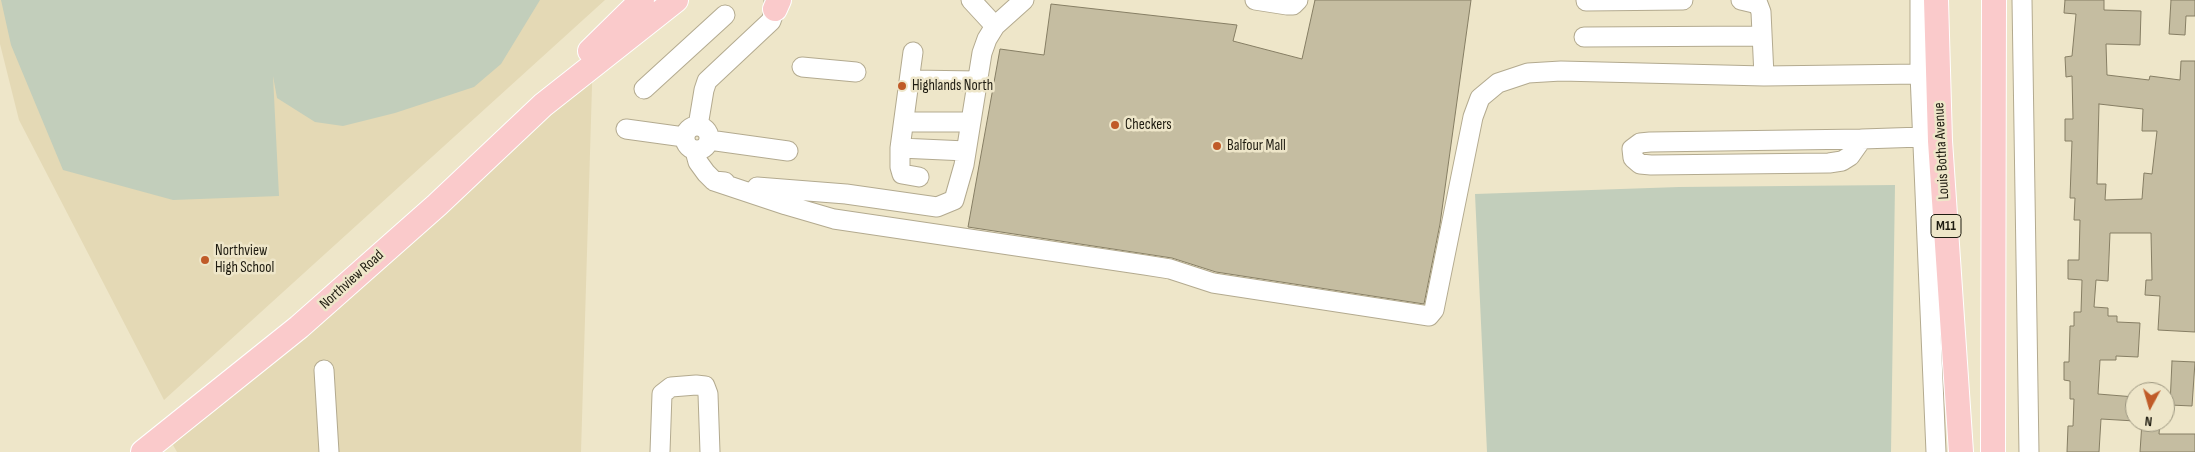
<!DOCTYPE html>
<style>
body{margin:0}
#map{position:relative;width:2195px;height:452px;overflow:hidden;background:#eee6c9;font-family:"Sofia Sans Condensed",sans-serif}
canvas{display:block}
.north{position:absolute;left:2125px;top:382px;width:50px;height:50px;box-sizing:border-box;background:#eee6c9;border:1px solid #9b957f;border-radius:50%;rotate:186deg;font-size:14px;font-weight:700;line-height:20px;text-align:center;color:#1f1c11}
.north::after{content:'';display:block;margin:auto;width:18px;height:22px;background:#c05b28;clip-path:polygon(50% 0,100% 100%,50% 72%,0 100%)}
</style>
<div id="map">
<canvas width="2195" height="452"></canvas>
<div class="north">N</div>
</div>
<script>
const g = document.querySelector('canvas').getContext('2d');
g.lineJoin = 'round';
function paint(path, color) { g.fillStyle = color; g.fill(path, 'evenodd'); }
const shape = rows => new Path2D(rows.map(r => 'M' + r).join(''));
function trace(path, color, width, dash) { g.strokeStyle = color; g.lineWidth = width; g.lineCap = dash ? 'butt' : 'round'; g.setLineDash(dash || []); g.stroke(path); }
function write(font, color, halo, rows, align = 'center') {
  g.font = font + ' "Sofia Sans Condensed",sans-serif'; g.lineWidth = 5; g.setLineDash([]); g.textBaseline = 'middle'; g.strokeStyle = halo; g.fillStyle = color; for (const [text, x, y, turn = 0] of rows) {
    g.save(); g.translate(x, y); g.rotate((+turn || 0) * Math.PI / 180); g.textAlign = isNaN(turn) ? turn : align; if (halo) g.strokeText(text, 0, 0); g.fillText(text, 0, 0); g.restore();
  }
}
paint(shape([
 [0,0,605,0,164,400,19,120,0,44],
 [593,53,581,452,177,452,173,445]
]), '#e4d9b5');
paint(shape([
 [1,0,540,0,501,64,474,87,395,113,343,126,315,122,277,98,273,76,279,196,173,200,63,170,11,45],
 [1895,185,1891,452,1487,452,1475,194,1679,187]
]), '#c2cebb');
const building = shape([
 [1315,0,1471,0,1440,224,1424,304,1216,272,1172,258,968,227,1000,49,1044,55,1051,4,1237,25,1233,41,1302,59,1315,0],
 [2065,0,2104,0,2104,10,2141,11,2140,45,2106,44,2107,75,2149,80,2150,76,2180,80,2181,61,2195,61,2195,332,2158,330,2160,296,2145,295,2146,280,2152,280,2151,233,2110,233,2108,281,2096,280,2094,307,2108,308,2108,316,2117,316,2117,322,2140,323,2138,357,2116,356,2116,360,2100,360,2098,394,2135,397,2135,421,2101,419,2099,452,2067,452,2068,426,2073,426,2074,399,2070,399,2070,381,2064,380,2064,362,2069,362,2070,326,2074,326,2074,312,2081,312,2082,280,2068,279,2068,260,2079,260,2080,220,2074,220,2075,198,2070,198,2072,141,2065,141,2065,119,2073,119,2072,76,2066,77,2065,57,2072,56,2076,14,2064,13,2065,0],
 [2099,104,2143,109,2142,131,2157,131,2152,174,2144,173,2142,199,2105,200,2106,184,2097,184,2099,104],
 [2171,0,2195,0,2195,16,2186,16,2185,35,2169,34,2171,0],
 [2172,361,2195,362,2192,406,2170,405,2172,361],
 [2142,422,2160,422,2159,434,2195,434,2195,452,2140,452,2142,422]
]);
paint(building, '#c5bda1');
trace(building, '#867e64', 1);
const minor = shape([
 [971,0,995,26],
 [1255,0,1287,5,1293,5,1298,0],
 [1741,0,1758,4,1761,12,1764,76,1920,74],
 [1920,0,1920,74,1936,452],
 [2022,0,2029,452],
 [1586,1,1683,0],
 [1584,37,1762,36],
 [913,52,900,148,966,151],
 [802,67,856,72],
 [911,80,978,81],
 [644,89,725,15],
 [904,122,971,122],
 '685 138a12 12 0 1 1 24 0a12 12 0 1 1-24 0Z',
 [698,126,704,90,707,81,771,21,775,9,774,0],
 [626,129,684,137],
 [1862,139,1650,142,1640,143,1632,149,1633,158,1640,164,1651,165,1829,163,1842,161,1850,156,1862,139,1922,137],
 [709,140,788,151],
 [900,148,900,167,902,174,919,177],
 [695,151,698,162,706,173,714,181,725,182],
 [714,181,786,205,834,219,1145,265,1170,269,1213,283,1429,316,1434,310,1473,117,1480,98,1498,83,1528,73,1561,71,1764,76],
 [757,187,846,194,937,207,954,200,964,165,982,53,987,39,995,26,1024,0],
 [324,370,329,452],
 [660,452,662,394,671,387,696,385,705,386,708,394,710,452]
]);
const major = shape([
 [1936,0,1940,141,1961,452],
 [775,9,779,0],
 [590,51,642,0],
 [143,452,299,327,437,205,543,105,676,0],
 [1993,452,1994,0]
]);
trace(minor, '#b3aa8f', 21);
trace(major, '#fff', 26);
trace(minor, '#fff', 19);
trace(major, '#facacb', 24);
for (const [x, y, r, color] of [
 [902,86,5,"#c05b28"],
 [1115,125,5,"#c05b28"],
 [1217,146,5,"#c05b28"],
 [205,260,5,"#c05b28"]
]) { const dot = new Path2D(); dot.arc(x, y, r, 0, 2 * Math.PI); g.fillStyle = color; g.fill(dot); trace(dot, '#eee6c9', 2); }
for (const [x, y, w] of [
 [1946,226,30]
]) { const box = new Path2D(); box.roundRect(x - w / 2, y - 11.5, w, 23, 4); g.fillStyle = '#eee6c9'; g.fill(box); trace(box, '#1f1c11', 1); }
write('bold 14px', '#1f1c11', null, [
 ["M11",1946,226]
]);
write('15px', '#1f1c11', '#eee6c9', [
 ["Highlands North",912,86],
 ["Checkers",1125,125],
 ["Balfour Mall",1227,146],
 ["Northview",215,251],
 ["High School",215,268]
], 'left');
write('15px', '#1f1c11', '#eee6c9', [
 ["Louis Botha Avenue",1942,151,-93],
 ["Northview Road",352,280,-42]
]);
</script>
